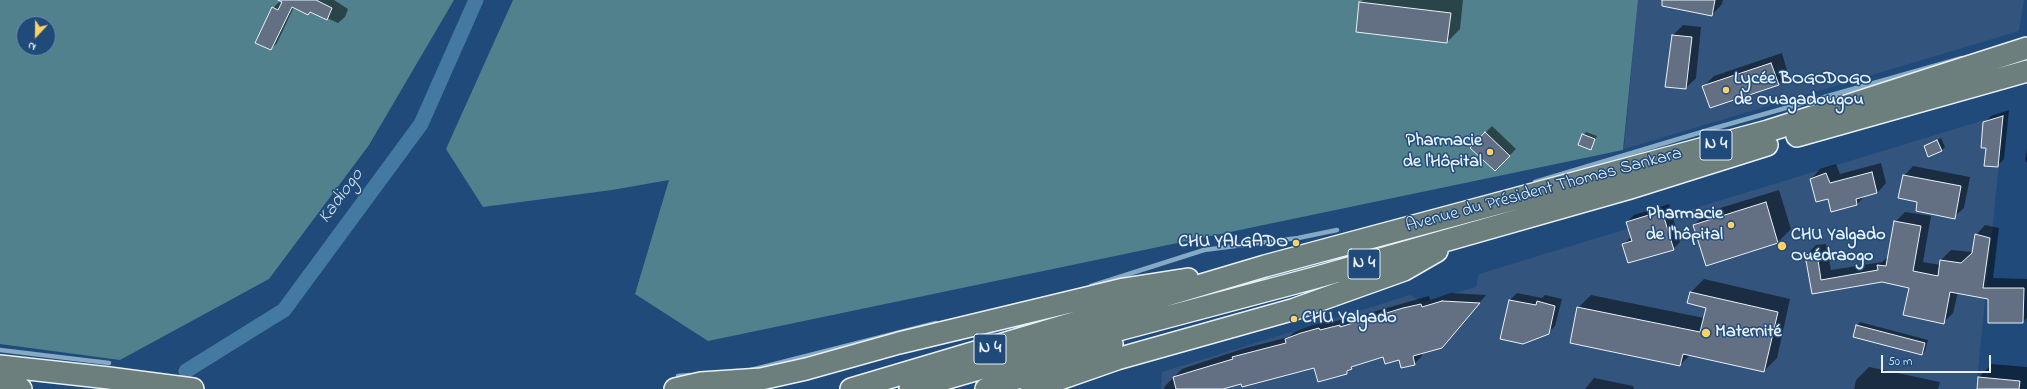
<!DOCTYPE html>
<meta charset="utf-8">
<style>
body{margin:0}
#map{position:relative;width:2027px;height:389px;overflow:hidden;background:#1f4a7a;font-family:"Indie Flower",sans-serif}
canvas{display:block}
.north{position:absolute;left:16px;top:16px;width:40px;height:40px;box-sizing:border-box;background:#1f4a7a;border:1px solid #6f8dac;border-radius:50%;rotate:202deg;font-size:11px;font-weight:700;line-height:16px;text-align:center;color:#e8f1f8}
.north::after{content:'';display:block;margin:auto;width:14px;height:18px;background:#ffd166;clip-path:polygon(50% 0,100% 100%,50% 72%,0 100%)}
.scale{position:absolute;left:1881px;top:355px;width:110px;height:18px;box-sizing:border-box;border:2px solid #e8f1f8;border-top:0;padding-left:5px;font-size:12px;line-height:14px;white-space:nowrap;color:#e8f1f8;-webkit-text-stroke:3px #1f4a7a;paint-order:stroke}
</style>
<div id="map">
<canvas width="2027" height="389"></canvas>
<div class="north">N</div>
<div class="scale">50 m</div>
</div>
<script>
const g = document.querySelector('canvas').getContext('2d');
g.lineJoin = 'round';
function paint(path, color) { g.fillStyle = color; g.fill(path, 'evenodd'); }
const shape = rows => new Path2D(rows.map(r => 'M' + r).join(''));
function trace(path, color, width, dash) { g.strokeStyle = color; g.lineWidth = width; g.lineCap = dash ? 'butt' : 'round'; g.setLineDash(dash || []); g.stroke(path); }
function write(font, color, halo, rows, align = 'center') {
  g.font = font + ' "Indie Flower",sans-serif'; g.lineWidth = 3; g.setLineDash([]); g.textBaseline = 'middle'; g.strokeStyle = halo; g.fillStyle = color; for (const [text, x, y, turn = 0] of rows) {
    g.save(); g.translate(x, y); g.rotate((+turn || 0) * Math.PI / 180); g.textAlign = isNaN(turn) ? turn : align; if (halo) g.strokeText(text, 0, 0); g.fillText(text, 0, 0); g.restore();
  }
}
paint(shape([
 [1638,0,2024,0,2019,31,1624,149],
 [2004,114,1976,389,1161,389,1162,372,1410,295,1422,302,1476,287,1479,274]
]), '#33557d');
paint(shape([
 [0,0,454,0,369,145,269,279,120,360,0,344],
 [24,24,48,24,48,48,24,48],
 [513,0,1638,0,1623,150,708,341,635,294,669,180,612,190,483,207,446,149]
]), '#50818c');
paint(shape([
 [284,0,334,0,348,9,345,17,338,23,311,11,294,7,277,43,271,49,273,8,279,2,282,3],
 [1363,0,1463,0,1460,29,1447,42,1360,3],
 [1671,0,1723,0,1722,4,1712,15],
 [1683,25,1701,27,1696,78,1686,88,1673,35],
 [1782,53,1788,74,1778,84,1704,86,1714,76],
 [2009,110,2004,159,1997,166,1987,148,1984,123,1991,116],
 [1492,126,1516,149,1495,170,1485,133],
 [1586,132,1597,136,1590,149,1583,135],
 [1941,138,1945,147,1941,151,1925,146],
 [2027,149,2027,163,2025,160],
 [1881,163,1886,183,1877,193,1866,195,1857,204,1828,198,1811,179,1820,169,1836,164,1840,174],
 [1913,166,1970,177,1964,208,1954,217,1918,201,1904,176],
 [1779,190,1791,229,1778,242,1706,264,1694,225,1707,212],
 [1669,204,1680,242,1673,249,1623,245,1631,237,1627,222,1634,215],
 [1905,212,1931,216,1923,262,1941,265,1941,260,1951,250,1973,252,1976,235,1985,225,1999,228,1993,278,2027,279,2027,318,2023,322,1989,298,1958,292,1953,313,1943,323,1910,287,1882,281,1813,292,1806,255,1816,245,1826,244,1831,270,1882,262,1889,256,1895,222],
 [1704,279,1790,299,1777,358,1764,371,1690,355,1680,365,1578,308,1591,295,1704,318,1707,307,1691,292],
 [1451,293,1486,295,1442,347,1422,353,1422,356,1414,364,1384,356,1355,365,1347,373,1314,366,1269,380,1269,378,1241,383,1220,389,1164,389,1165,386,1182,369,1242,349,1289,337,1294,332,1310,326,1327,321,1328,323,1348,318,1348,319,1429,296,1430,300],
 [1517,293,1542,298,1545,295,1562,299,1555,326,1548,333,1510,300],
 [1860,322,1928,340,1925,351,1922,354,1857,326],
 [1992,364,2027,367,2027,389,1978,389,1979,377],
 [1869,367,1940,382,1938,389,1854,389,1856,380],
 [1594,378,1633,386,1634,389,1585,389]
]), '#0007');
trace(shape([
 [1535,182,1715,128,1962,58],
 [1091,286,1204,250,1298,238,1337,230],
 [0,350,109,363],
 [751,370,936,323],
 [678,376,690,375]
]), '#86aac4', 4.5);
trace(shape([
 [186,371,284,310,421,124,476,0]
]), '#447aa1', 15);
const building = shape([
 [278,0,316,0,332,8,327,20,310,12,308,15,292,7,271,50,255,43,272,7,278,10,282,2,278,0],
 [1662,0,1715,0,1712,16,1662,6,1662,0],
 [1359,2,1451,13,1447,43,1356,32,1359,2],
 [1672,35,1692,37,1686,89,1665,87,1672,35],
 [1771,63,1779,85,1710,108,1702,86,1771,63],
 [2003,116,1998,167,1984,166,1986,148,1981,148,1983,122,2003,116],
 [1485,132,1510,156,1495,171,1470,148,1485,132],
 [1582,134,1595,139,1591,150,1578,145,1582,134],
 [1937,140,1942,151,1928,157,1924,146,1937,140],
 [1872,172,1877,193,1856,199,1857,205,1831,212,1828,199,1816,202,1810,179,1826,173,1830,183,1872,172],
 [1903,175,1961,186,1955,219,1916,211,1917,202,1898,198,1903,175],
 [1766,202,1778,243,1706,266,1693,225,1766,202],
 [1662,211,1674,250,1628,263,1622,244,1632,241,1626,222,1662,211],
 [1894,221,1921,226,1913,271,1938,276,1940,260,1961,263,1972,253,1975,234,1990,238,1983,288,2024,288,2023,323,1988,323,1988,299,1950,292,1944,324,1903,315,1909,288,1882,282,1812,294,1805,255,1817,253,1821,280,1878,270,1877,265,1886,266,1894,221],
 [1690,292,1778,312,1764,372,1683,354,1680,366,1570,343,1577,307,1700,332,1706,308,1687,303,1690,292],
 [1509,300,1536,305,1537,301,1555,306,1549,334,1523,344,1500,339,1509,300],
 [1442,301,1480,303,1442,348,1413,356,1415,365,1401,368,1399,360,1385,364,1383,357,1351,367,1352,369,1347,371,1347,374,1318,382,1314,368,1242,387,1241,384,1223,389,1176,389,1173,377,1233,359,1232,357,1286,343,1285,339,1301,333,1319,328,1320,330,1340,325,1340,327,1403,308,1421,304,1422,307,1442,301],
 [1856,325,1925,343,1922,355,1853,337,1856,325],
 [1978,377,2020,381,2019,389,1977,389,1978,377]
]);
paint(building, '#637083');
trace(building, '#e8f1f8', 1);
const highway = shape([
 [1797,136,2027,71],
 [0,366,109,378,193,389],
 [0,386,21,389],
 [675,389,701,383,761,379,806,369,899,343,1124,289,1188,279],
 [851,389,1265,266,1768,131,2027,48],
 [910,389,1058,346,1314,278,1627,189,1767,145],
 [986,389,1112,344],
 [1031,389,1117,359,1295,309,1404,270,1437,251]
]);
trace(highway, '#e8f1f8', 24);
trace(highway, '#6c7f7c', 21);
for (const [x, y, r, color] of [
 [1726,90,4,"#ffd166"],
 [1490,152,4,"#ffd166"],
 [1731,225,4,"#ffd166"],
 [1296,243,4,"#ffd166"],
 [1782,246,5,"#ffd166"],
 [1294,319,4,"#ffd166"],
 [1706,333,5,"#ffd166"]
]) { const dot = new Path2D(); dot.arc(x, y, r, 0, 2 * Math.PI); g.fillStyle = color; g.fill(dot); trace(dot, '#1f4a7a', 1.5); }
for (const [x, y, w] of [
 [1716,145,32],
 [1364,264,32],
 [990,349,32]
]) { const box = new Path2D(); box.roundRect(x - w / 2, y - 15, w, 30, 3); g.fillStyle = '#1f4a7a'; g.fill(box); trace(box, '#e8f1f8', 1); }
write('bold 17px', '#e8f1f8', null, [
 ["N 4",1716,145],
 ["N 4",1364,264],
 ["N 4",990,349]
]);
write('bold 18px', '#e8f1f8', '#1f4a7a', [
 ["Lycée BOGODOGO",1734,80],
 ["de Ouagadougou",1734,101],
 ["Pharmacie",1482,142,"right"],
 ["de l'Hôpital",1482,163,"right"],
 ["Pharmacie",1723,215,"right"],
 ["de l'hôpital",1723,236,"right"],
 ["CHU Yalgado",1791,236],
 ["Ouédraogo",1791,257],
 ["CHU YALGADO",1288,243,"right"],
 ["CHU Yalgado",1302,319],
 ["Maternité",1715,333]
], 'left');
write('18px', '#e8f1f8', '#1f4a7a', [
 ["Avenue du Président Thomas Sankara",1544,191,-15]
]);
write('italic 19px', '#cfdfeb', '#1f4a7a', [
 ["Kadiogo",342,197,-54]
]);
</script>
